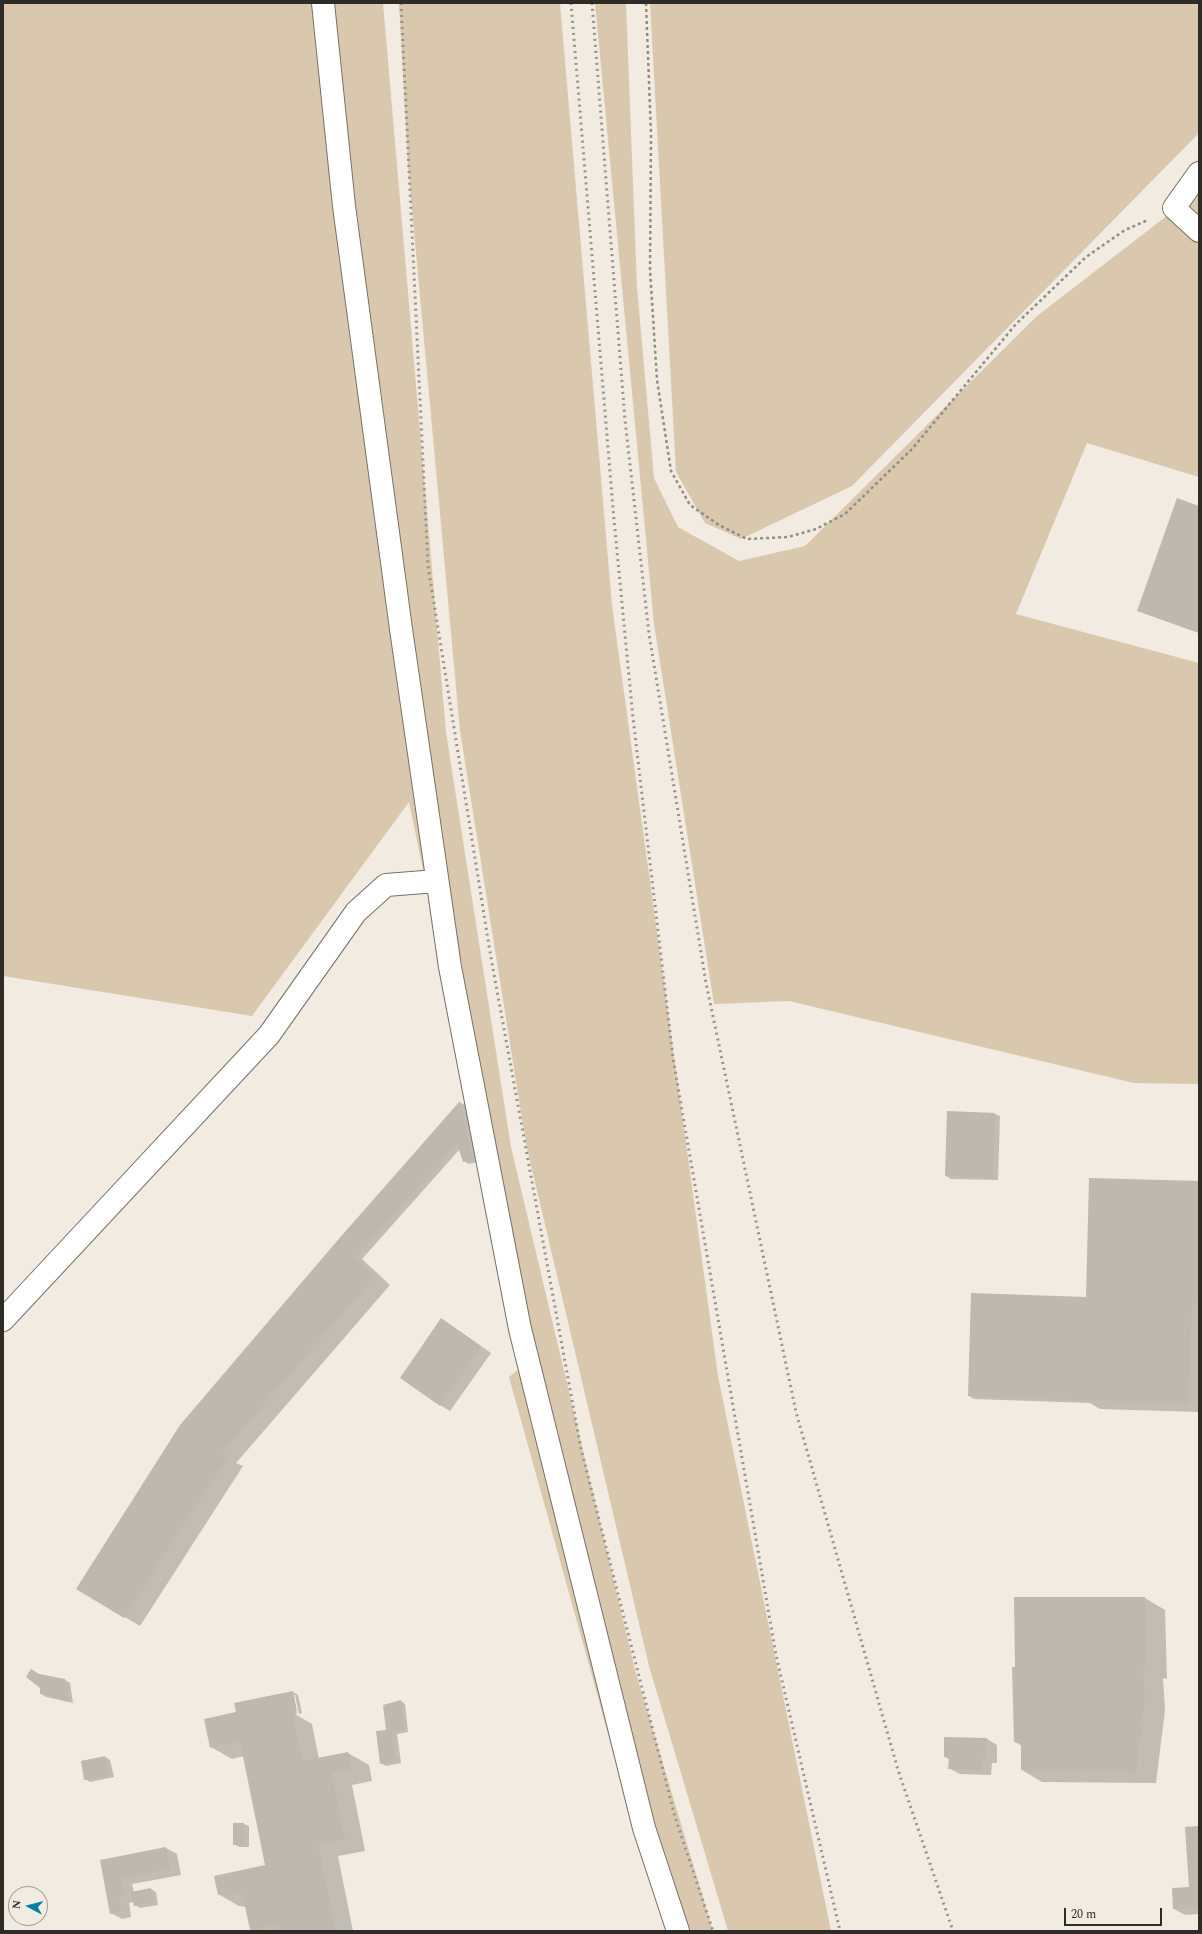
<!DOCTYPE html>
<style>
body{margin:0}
#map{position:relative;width:1202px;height:1934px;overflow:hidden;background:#f2ebe1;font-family:Spectral,serif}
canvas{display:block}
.frame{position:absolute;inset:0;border:4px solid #2f2c28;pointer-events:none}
.north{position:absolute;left:8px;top:1886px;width:40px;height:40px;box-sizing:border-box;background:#f2ebe1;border:1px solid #a49f97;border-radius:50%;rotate:277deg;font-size:11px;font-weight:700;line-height:16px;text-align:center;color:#2f2c28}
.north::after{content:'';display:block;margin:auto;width:14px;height:18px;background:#0080a5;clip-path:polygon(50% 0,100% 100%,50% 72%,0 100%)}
.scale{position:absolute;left:1064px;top:1908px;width:98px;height:18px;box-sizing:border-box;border:2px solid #2f2c28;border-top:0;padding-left:5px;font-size:12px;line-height:14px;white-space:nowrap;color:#2f2c28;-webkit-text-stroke:3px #f2ebe1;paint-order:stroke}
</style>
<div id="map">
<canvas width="1202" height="1934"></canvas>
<div class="frame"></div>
<div class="north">N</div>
<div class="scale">20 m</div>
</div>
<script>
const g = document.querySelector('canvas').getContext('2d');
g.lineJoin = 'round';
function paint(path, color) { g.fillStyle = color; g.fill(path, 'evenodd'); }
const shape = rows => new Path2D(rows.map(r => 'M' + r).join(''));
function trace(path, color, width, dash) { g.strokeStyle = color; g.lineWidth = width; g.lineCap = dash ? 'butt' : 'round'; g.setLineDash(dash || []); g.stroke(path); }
paint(shape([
 [3,3,383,3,446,732,511,1147,635,1670,713,1931,667,1931,647,1874,509,1377,526,1364,409,802,252,1016,3,976],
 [399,3,560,3,612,605,718,1376,831,1931,728,1931,649,1666,526,1144,460,731,408,166],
 [595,3,626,3,637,287,654,478,678,527,739,561,805,546,1037,316,1199,191,1199,477,1087,443,1016,614,1199,663,1199,1084,1134,1083,789,1001,714,1004,654,624],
 [650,3,1199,3,1199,133,852,486,741,539,705,523,676,472]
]), '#dac8ae');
paint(shape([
 [1199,507,1199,633,1138,611],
 [461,1103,465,1105,478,1162,469,1164,464,1161,460,1149,362,1259,390,1285,236,1463,243,1466,140,1626,77,1589,337,1242],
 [948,1112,995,1114,1000,1116,998,1180,951,1179,946,1176],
 [1199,1182,1199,1412,1100,1409,1090,1403,974,1399,969,1396,1085,1298],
 [459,1331,491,1353,450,1411,440,1405],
 [1145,1598,1165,1610,1167,1679,1163,1678,1165,1710,1156,1783,1042,1782,1022,1770,1022,1746,1015,1742],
 [39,1674,65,1680,70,1683,73,1703,46,1697,41,1694],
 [293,1692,298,1695,302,1713,299,1714,295,1695,292,1695,297,1714,295,1714,312,1724,319,1759,348,1753,369,1765,372,1781,352,1785,365,1851,338,1856,353,1931,255,1931,251,1929,246,1907,239,1906,218,1894,267,1866,244,1756,232,1759,211,1747,237,1713],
 [401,1701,405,1704,408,1732,397,1734,401,1763,386,1766,381,1763,387,1731],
 [987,1739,997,1745,997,1763,992,1763,991,1775,960,1774,949,1768,950,1760,945,1757],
 [105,1757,110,1760,114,1777,90,1782,85,1779,82,1761],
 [244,1824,249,1826,249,1847,239,1847,234,1844],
 [1199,1827,1199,1914,1185,1915,1174,1909,1190,1888],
 [166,1848,177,1854,181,1875,132,1884,134,1892,151,1889,156,1892,158,1905,140,1908,135,1905,134,1902,129,1903,131,1917,122,1919,111,1913,101,1861]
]), '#0003');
paint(shape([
 [1177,498,1199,506,1199,633,1137,611],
 [460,1101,473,1160,463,1162,457,1144,355,1258,375,1276,220,1455,228,1456,124,1618,76,1589,180,1425,337,1241],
 [947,1111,995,1113,993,1178,945,1176],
 [1089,1178,1199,1181,1199,1303,1192,1303,1189,1404,968,1396,971,1293,1086,1297],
 [441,1318,481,1346,440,1406,400,1378],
 [1014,1597,1145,1597,1147,1667,1143,1667,1145,1698,1136,1772,1021,1770,1021,1743,1014,1742,1012,1667,1015,1667],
 [31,1669,39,1674,65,1679,69,1701,40,1694,40,1688,26,1677],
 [293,1691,297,1711,292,1712,302,1761,348,1752,352,1770,332,1773,345,1839,318,1844,336,1931,280,1931,278,1924,250,1930,242,1892,224,1896,224,1893,218,1895,214,1876,265,1865,240,1742,210,1748,204,1719,236,1712,234,1703],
 [401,1700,404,1730,392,1731,396,1761,380,1764,376,1731,386,1730,383,1705],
 [944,1737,987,1738,986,1757,981,1757,981,1770,948,1769,949,1757,944,1757],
 [105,1756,109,1775,84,1780,81,1761],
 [233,1823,244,1823,244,1845,233,1845],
 [1199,1826,1199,1907,1173,1909,1172,1888,1189,1887,1185,1827],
 [166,1847,171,1869,122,1878,125,1896,119,1897,121,1911,110,1914,100,1860],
 [151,1888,154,1902,134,1906,131,1892]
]), '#beb8ae');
const street = shape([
 [323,3,344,206,401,629,450,967,520,1329,644,1828,678,1931],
 [1199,173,1174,208,1199,231],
 [3,1320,269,1035,356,912,386,885,437,881]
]);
trace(street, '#767067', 24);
trace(shape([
 [646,3,651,134,650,270,657,380,671,471,690,505,719,525,747,539,788,537,816,529,845,514,912,449,1016,324,1086,257,1125,230,1148,220]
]), '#918c85', 2.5, [3, 3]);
trace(street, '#fff', 22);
trace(shape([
 [401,3,428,566,491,958,581,1449,675,1817,713,1931],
 [571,3,614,520,633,718,673,1058,776,1655,840,1931],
 [592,3,625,420,649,634,706,983,796,1412,898,1770,953,1931]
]), '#97928b', 3, [2, 4]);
</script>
